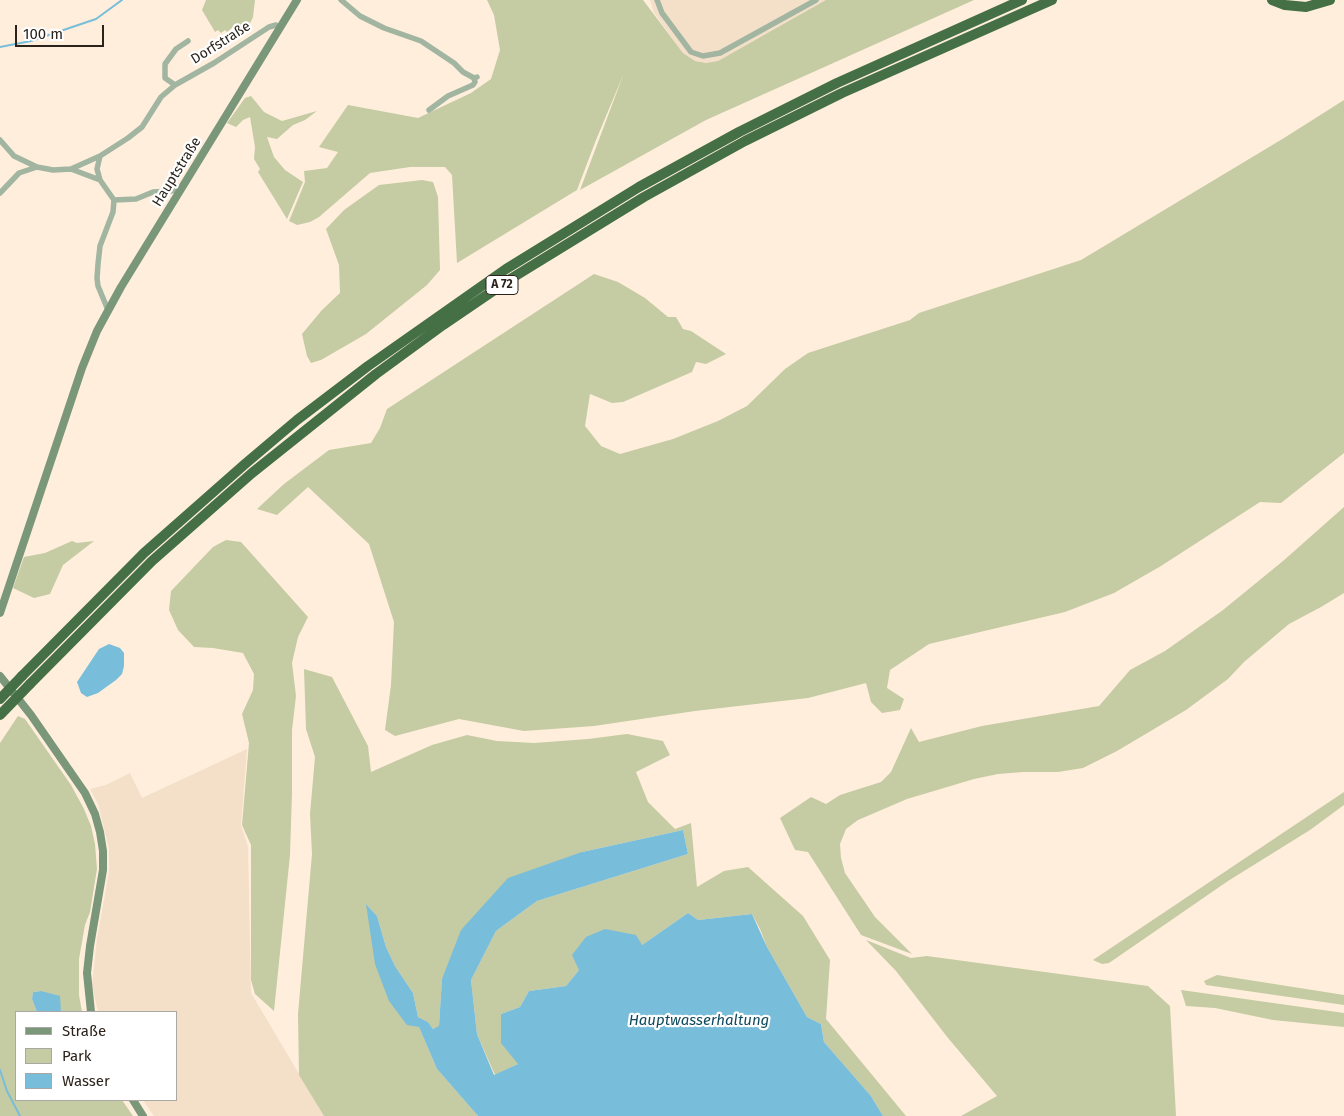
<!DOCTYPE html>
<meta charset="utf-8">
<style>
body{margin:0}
#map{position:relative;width:1344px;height:1116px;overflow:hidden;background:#ffeedc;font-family:"Fira Sans",sans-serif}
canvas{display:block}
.legend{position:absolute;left:15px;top:1011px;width:162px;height:90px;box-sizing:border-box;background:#fff;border:1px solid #aaa7a4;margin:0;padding:6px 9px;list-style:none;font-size:15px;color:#2b231b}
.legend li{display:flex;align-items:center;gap:10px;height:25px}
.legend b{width:25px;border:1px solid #aaa7a4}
.scale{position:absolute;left:15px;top:25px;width:89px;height:22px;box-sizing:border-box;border:2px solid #2b231b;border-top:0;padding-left:6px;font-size:15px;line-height:18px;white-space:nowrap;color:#2b231b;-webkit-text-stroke:4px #fff;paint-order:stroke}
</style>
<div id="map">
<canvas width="1344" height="1116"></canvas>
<ul class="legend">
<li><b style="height:6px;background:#7a9779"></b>Straße</li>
<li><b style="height:14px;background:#c5cba3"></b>Park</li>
<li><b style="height:14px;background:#78bdd9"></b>Wasser</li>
</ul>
<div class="scale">100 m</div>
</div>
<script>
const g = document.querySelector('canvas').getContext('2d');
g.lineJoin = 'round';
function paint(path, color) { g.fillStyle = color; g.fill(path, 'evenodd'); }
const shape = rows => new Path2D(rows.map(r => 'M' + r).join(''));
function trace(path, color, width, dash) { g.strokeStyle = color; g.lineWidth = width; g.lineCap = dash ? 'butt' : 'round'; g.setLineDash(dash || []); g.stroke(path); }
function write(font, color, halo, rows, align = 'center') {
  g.font = font + ' "Fira Sans",sans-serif'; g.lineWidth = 4.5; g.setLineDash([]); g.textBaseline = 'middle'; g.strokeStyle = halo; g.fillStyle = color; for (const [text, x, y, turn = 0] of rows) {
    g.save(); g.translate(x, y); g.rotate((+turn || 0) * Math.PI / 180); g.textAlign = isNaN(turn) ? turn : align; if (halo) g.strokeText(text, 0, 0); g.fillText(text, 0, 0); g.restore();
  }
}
paint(shape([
 [650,0,827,0,718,61,706,63,695,61,683,53,654,13],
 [247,749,241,825,248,847,251,993,324,1116,154,1116,143,1100,176,1100,176,1012,98,1012,92,985,97,939,109,872,109,848,98,804,90,789,106,785,130,773,142,798]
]), '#f4dfc9');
paint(shape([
 [206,0,255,0,253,17,244,36,233,27,227,32,225,30,221,33,218,30,215,32,202,10],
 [487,0,643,0,683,53,695,61,706,63,718,61,826,0,974,0,706,120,580,190,624,73,596,140,577,190,457,263,452,175,445,167,410,167,370,173,319,217,310,222,297,225,289,221,305,182,304,171,327,168,338,152,319,147,348,105,418,118,471,93,491,79,500,50,494,15],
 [251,96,264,112,282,121,317,111,305,120,293,125,277,139,267,137,274,157,285,170,303,182,287,219,258,172,260,169,254,159,255,147,250,117,243,120,236,127,227,123,245,98],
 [1344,100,1344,453,1281,503,1260,502,1161,566,1114,593,1065,612,929,644,890,670,887,688,904,699,900,710,882,713,871,702,866,683,808,698,695,711,594,726,524,731,459,719,395,736,385,730,391,685,394,622,369,544,308,487,277,515,257,509,284,484,329,450,371,443,380,428,387,409,594,274,618,282,645,298,668,317,676,317,683,329,691,331,726,354,706,364,696,362,692,372,623,402,612,403,590,394,585,426,601,446,620,454,673,439,718,421,747,406,785,369,808,353,910,320,919,313,1081,260,1284,138],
 [422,180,433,182,438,197,440,270,427,285,366,334,321,360,311,363,307,356,302,334,322,310,340,293,339,265,326,229,344,210,379,185],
 [1344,507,1344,593,1321,607,1289,624,1244,662,1228,679,1186,710,1117,751,1083,768,1058,772,1023,772,998,774,974,779,907,799,858,820,846,829,840,844,841,858,845,873,875,917,912,954,861,935,808,852,795,850,780,818,811,797,826,804,840,795,881,782,891,772,911,728,919,742,982,726,1099,706,1130,670,1165,651,1223,610,1283,561],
 [226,540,241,542,308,617,298,637,292,663,296,696,292,730,292,793,290,855,274,1011,255,994,251,980,251,845,242,825,249,743,242,714,253,690,254,674,243,653,213,648,194,647,178,630,169,610,171,591,213,547],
 [72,541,77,543,94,541,63,565,50,594,34,598,13,588,24,557,45,553],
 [304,669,332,677,368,746,371,772,432,745,467,735,497,741,534,743,588,739,627,734,663,741,670,755,636,772,648,802,675,829,691,823,697,887,724,871,748,867,803,916,830,960,826,1019,906,1116,883,1116,871,1096,824,1042,821,1024,807,1017,767,947,760,929,752,914,698,920,688,913,642,945,579,970,566,986,529,991,520,1007,501,1014,518,1064,495,1075,477,1034,471,980,496,931,537,901,688,854,683,830,582,852,442,979,439,1027,433,1029,428,1022,418,1017,413,993,395,966,386,947,377,916,367,905,437,1069,478,1116,324,1116,299,1075,298,1014,312,854,310,814,315,757,306,729],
 [18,716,25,719,71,785,84,809,91,826,95,844,97,869,90,912,85,925,79,959,79,995,82,1012,61,1012,61,1011,41,991,33,992,32,999,37,1012,16,1012,16,1100,122,1100,133,1116,0,1116,0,743],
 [1344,792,1344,805,1310,830,1228,881,1109,963,1102,964,1093,960],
 [866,940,911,958,927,956,1148,986,1170,1006,1176,1116,961,1116,997,1096,948,1038,896,971],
 [1217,975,1344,995,1344,1005,1206,985,1204,981],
 [1181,990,1344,1013,1344,1027,1273,1020,1215,1008,1186,1006]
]), '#c5cba3');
paint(shape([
 [109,644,120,648,124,653,124,666,122,674,116,680,98,693,87,697,81,693,77,682,99,649],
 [683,830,688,854,537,901,496,931,471,980,477,1034,494,1075,518,1064,501,1043,501,1014,520,1007,529,991,566,986,579,970,572,955,586,937,605,929,636,935,642,945,688,913,698,920,752,914,767,947,807,1017,821,1024,824,1042,871,1096,883,1116,478,1116,437,1069,419,1027,407,1025,389,1001,375,964,366,904,377,916,386,947,395,966,413,993,418,1017,428,1022,433,1029,439,1026,442,979,461,930,508,878,582,852],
 [41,991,60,996,61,1012,37,1012,32,999,33,992]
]), '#78bdd9');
trace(shape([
 [0,47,31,41,96,19,122,0],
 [0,1070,7,1091,20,1116]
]), '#78bdd9', 2);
trace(shape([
 [341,0,360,16,384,28,421,41,454,63,463,72,474,78,477,77],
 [657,0,662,13,691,52,703,56,720,53,816,0],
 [175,85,165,78,165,64,176,49,188,41],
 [429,110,448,96,473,85,475,82,474,78],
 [0,140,14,156,37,167,53,170,71,169,100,156,128,138,142,127,161,97,175,85,214,63,269,27,276,25,280,28],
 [100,156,97,169,100,180],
 [71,169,100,180,114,200,113,212,100,246,98,264,97,278,98,286,108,310],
 [0,193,19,173,37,167],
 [114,200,136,199,153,192,171,191,182,188]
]), '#a1b5a0', 5.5);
trace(shape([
 [0,613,82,368,97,331,121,287,297,0],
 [0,676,31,715,85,793,95,814,100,832,103,851,103,870,90,946,87,973,91,1012],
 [133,1100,143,1116]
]), '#7a9779', 8);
trace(shape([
 [1272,0,1285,5,1306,7,1330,0],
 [22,676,144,553,245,464,297,420,368,366,506,269,639,187,739,132,837,83,1022,0],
 [30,684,152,561,252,473,376,374,443,325,512,278,644,197,745,141,842,93,1052,0]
]), '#456f45', 10);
trace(shape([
 [0,699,22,676],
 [0,715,30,684]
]), '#456f45', 10);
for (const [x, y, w] of [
 [502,285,32]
]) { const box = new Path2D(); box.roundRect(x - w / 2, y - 9.5, w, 19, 4); g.fillStyle = '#fff'; g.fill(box); trace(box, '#2b231b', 1); }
write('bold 12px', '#2b231b', null, [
 ["A 72",502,285]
]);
write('14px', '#2b231b', '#fff', [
 ["Dorfstraße",221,43,-32],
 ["Hauptstraße",177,172,-58]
]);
write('italic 15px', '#0e495d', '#fff', [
 ["Hauptwasserhaltung",699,1021]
]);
</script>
